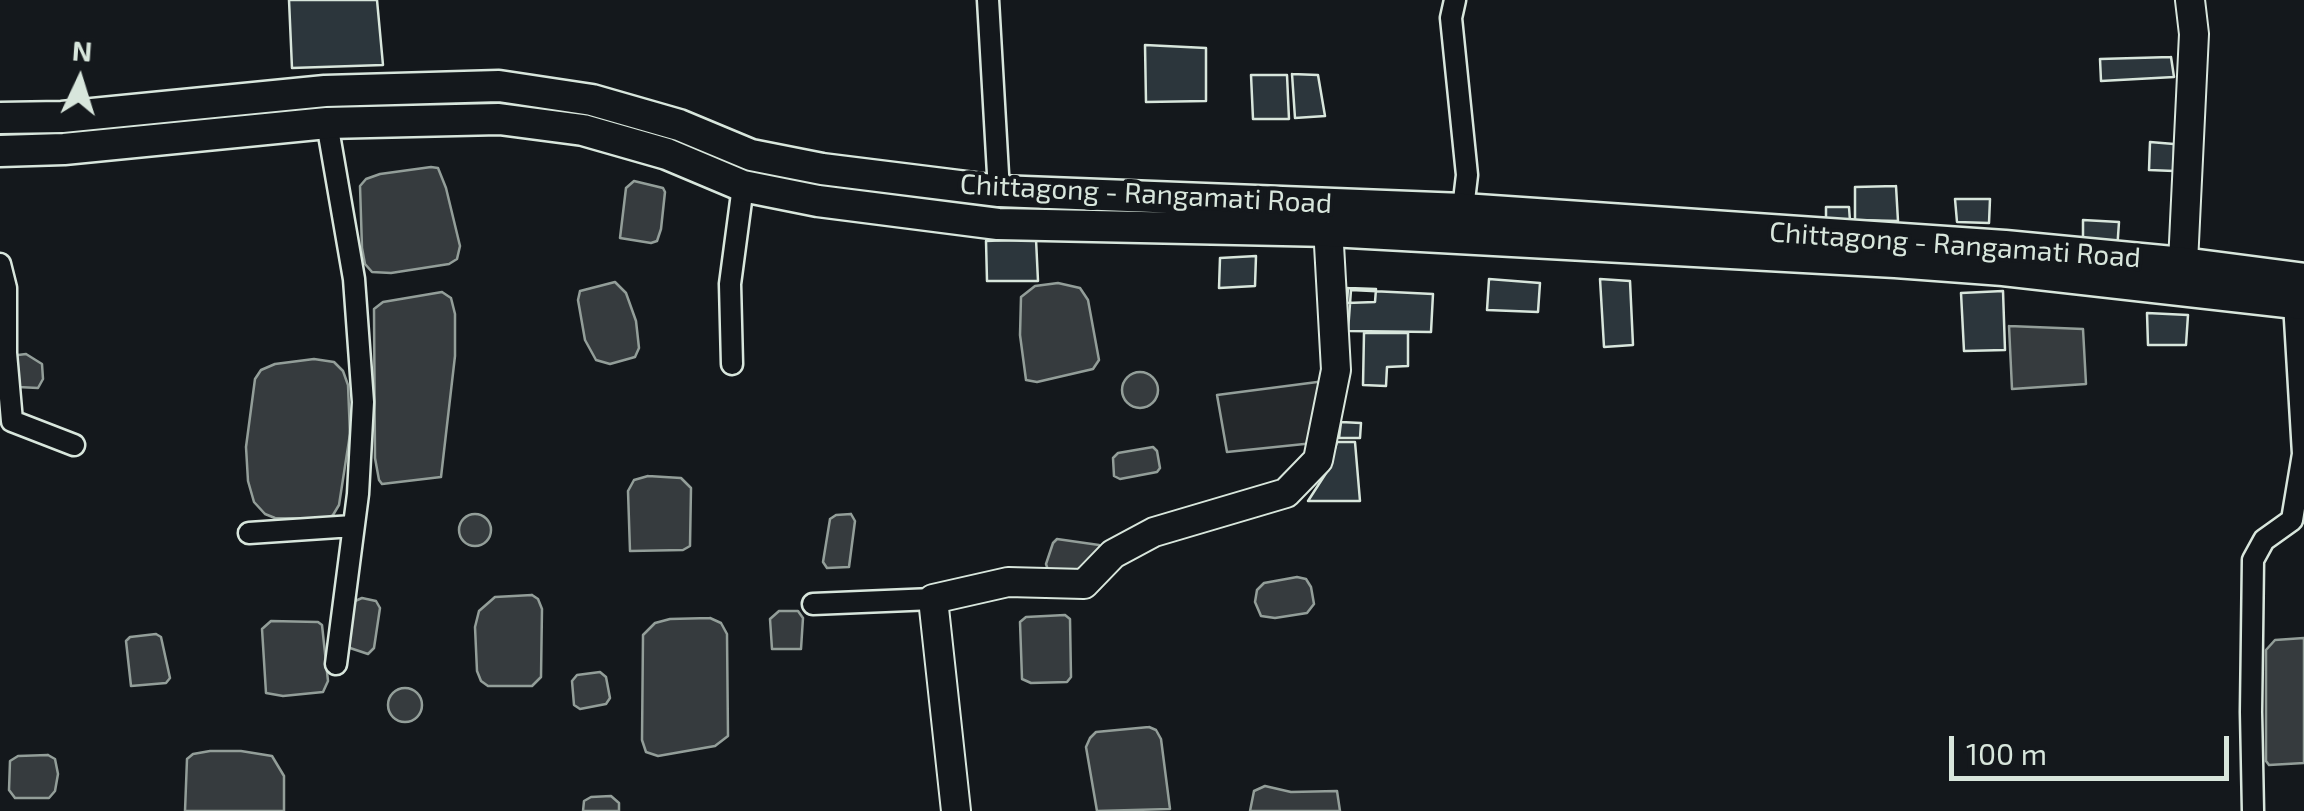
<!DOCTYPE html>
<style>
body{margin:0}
#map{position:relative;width:2304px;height:811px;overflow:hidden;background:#14181c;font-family:"Exo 2",sans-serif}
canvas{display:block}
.north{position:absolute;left:30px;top:30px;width:100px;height:100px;-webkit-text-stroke:8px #14181c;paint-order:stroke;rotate:4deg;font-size:28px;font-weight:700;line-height:40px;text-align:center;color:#d8e6dc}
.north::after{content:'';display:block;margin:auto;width:35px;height:45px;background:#d8e6dc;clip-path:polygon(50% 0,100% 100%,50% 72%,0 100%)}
.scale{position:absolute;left:1949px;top:736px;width:280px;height:45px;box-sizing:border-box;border:5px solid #d8e6dc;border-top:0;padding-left:12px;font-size:30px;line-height:35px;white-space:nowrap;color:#d8e6dc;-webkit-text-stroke:8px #14181c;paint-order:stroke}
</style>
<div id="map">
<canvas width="2304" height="811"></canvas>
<div class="north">N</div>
<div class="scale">100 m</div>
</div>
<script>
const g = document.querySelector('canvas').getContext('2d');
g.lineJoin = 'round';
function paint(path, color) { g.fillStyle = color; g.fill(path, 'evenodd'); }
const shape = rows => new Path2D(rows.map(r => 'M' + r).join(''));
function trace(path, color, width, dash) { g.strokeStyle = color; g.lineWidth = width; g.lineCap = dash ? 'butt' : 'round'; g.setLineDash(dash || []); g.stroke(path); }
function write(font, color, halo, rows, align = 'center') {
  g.font = font + ' "Exo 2",sans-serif'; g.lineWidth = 8; g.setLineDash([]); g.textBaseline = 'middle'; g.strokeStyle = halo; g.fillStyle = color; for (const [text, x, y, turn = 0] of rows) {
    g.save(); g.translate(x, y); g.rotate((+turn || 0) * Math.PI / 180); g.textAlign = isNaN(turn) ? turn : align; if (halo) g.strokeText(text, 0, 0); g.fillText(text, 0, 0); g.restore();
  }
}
const parking = shape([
 [1325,381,1314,443,1227,452,1217,395,1325,381]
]);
paint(parking, '#24282b');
trace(parking, '#939e99', 2.5);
const water = shape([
 [431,167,438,168,446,188,460,246,457,259,449,264,391,273,372,272,365,264,362,248,360,186,366,179,380,174,431,167],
 [634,181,663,188,665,192,661,229,657,241,651,243,620,238,626,188,634,181],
 [615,282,626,293,636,321,639,348,635,357,610,364,596,360,585,340,578,300,580,291,615,282],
 [1058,283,1080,288,1088,300,1099,360,1093,369,1037,382,1026,380,1020,335,1021,297,1035,286,1058,283],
 [442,292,451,298,455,314,455,356,441,477,382,484,379,480,375,458,374,309,383,302,442,292],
 [2009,326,2083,329,2086,384,2012,389,2009,326],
 [26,354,42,364,43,379,38,388,18,387,13,360,18,355,26,354],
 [314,359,334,362,343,371,348,385,350,434,339,505,333,515,326,519,275,518,265,514,254,502,248,481,246,447,255,379,261,370,275,364,314,359],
 '1122 390a18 18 0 1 1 36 0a18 18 0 1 1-36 0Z',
 [1153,447,1157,451,1160,468,1157,472,1120,479,1114,476,1113,458,1118,453,1153,447],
 [648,476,681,478,691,488,690,546,683,550,630,551,628,491,634,480,648,476],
 [851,514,855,521,849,567,827,568,823,562,830,519,836,515,851,514],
 '459 530a16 16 0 1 1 32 0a16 16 0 1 1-32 0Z',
 [1057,539,1099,545,1101,550,1084,568,1066,572,1048,570,1046,564,1053,543,1057,539],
 [1297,577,1306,579,1311,587,1314,604,1307,613,1275,618,1261,616,1255,602,1257,590,1264,583,1297,577],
 [532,595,538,599,542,609,541,677,532,686,488,686,481,681,477,671,475,627,479,611,495,597,532,595],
 [362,598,376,601,380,608,374,648,368,654,350,648,347,639,350,609,355,601,362,598],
 [779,611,798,611,803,618,801,649,772,649,770,619,779,611],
 [1065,615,1070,619,1071,677,1067,682,1031,683,1022,679,1020,622,1026,617,1065,615],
 [710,618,721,623,727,634,728,736,715,746,658,756,646,752,642,740,643,635,655,623,670,619,710,618],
 [271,621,318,622,322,625,328,681,323,692,283,696,266,693,262,629,271,621],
 [156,634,161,637,170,678,166,683,131,686,126,641,130,637,156,634],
 [2304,638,2304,763,2269,765,2266,761,2266,650,2275,640,2304,638],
 [600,672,606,677,610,698,606,704,580,709,574,705,572,681,577,675,600,672],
 '388 705a17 17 0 1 1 34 0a17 17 0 1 1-34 0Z',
 [1149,727,1156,730,1161,739,1170,809,1097,811,1086,747,1090,738,1096,732,1149,727],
 [210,751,241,751,272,756,284,776,284,811,185,811,187,759,193,754,210,751],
 [48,755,55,759,58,774,55,791,49,798,15,798,9,790,10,761,18,756,48,755],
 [1265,786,1291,792,1337,791,1340,811,1250,811,1254,791,1265,786],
 [611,796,619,803,619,811,583,811,584,801,591,797,611,796]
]);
paint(water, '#363b3e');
trace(water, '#939e99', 2.5);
const building = shape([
 [289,0,377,0,383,65,292,68,289,0],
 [1145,45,1206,48,1206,101,1146,102,1145,45],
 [2171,57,2174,77,2101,81,2100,59,2171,57],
 [1292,74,1318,75,1325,116,1295,118,1292,74],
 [1251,75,1287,75,1289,119,1253,119,1251,75],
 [2150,142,2174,144,2174,171,2149,170,2150,142],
 [1896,186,1898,221,1855,220,1855,187,1896,186],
 [1955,199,1990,199,1989,223,1957,222,1955,199],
 [1826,207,1849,207,1850,221,1826,221,1826,207],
 [2083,220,2119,222,2117,251,2083,248,2083,220],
 [1036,239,1038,281,987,281,986,241,1036,239],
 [1256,256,1255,286,1219,288,1220,258,1256,256],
 [1489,279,1540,283,1538,312,1487,310,1489,279],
 [1600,279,1630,281,1633,345,1604,347,1600,279],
 [1348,288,1376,289,1375,302,1347,303,1348,288],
 [1351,290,1433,294,1431,332,1348,331,1351,290],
 [2003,291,2005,350,1964,351,1961,293,2003,291],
 [2147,313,2188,315,2186,345,2148,345,2147,313],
 [1364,333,1408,333,1408,366,1387,367,1386,386,1363,385,1364,333],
 [1341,422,1361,423,1360,438,1339,438,1341,422],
 [1337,442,1355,442,1360,501,1308,501,1328,470,1337,442]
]);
paint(building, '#2c363c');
trace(building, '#d8e6dc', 2.5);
const minor = shape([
 [988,0,999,191],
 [1455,0,1451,18,1467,175,1463,209],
 [327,123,354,279,363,402,358,494,336,664],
 [0,264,6,288,6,353,12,421,74,445],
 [732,364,730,284,743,186],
 [249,533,353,526],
 [813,604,933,599],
 [2253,811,2251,712,2253,560,2264,540,2292,520,2303,454,2294,303]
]);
const major = shape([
 [2183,263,2194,34,2190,0],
 [956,811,933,599,1008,582,1084,584,1113,554,1154,532,1286,493,1318,460,1336,370,1327,209]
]);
const highway = shape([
 [0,118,62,117,325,91,499,86,592,100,679,125,751,155,822,169,999,191,1463,209,2005,246,2183,263,2304,279],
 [0,151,64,149,327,123,499,119,583,130,667,154,743,186,818,201,998,224,1330,231,1895,262,2003,270,2304,304]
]);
trace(minor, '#d8e6dc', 25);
trace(major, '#d8e6dc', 32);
trace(highway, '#d8e6dc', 35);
trace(minor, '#14181c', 20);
trace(major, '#14181c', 28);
trace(highway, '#14181c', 30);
write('28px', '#d8e6dc', '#14181c', [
 ["Chittagong - Rangamati Road",1146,194,3],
 ["Chittagong - Rangamati Road",1955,245,4]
]);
</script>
